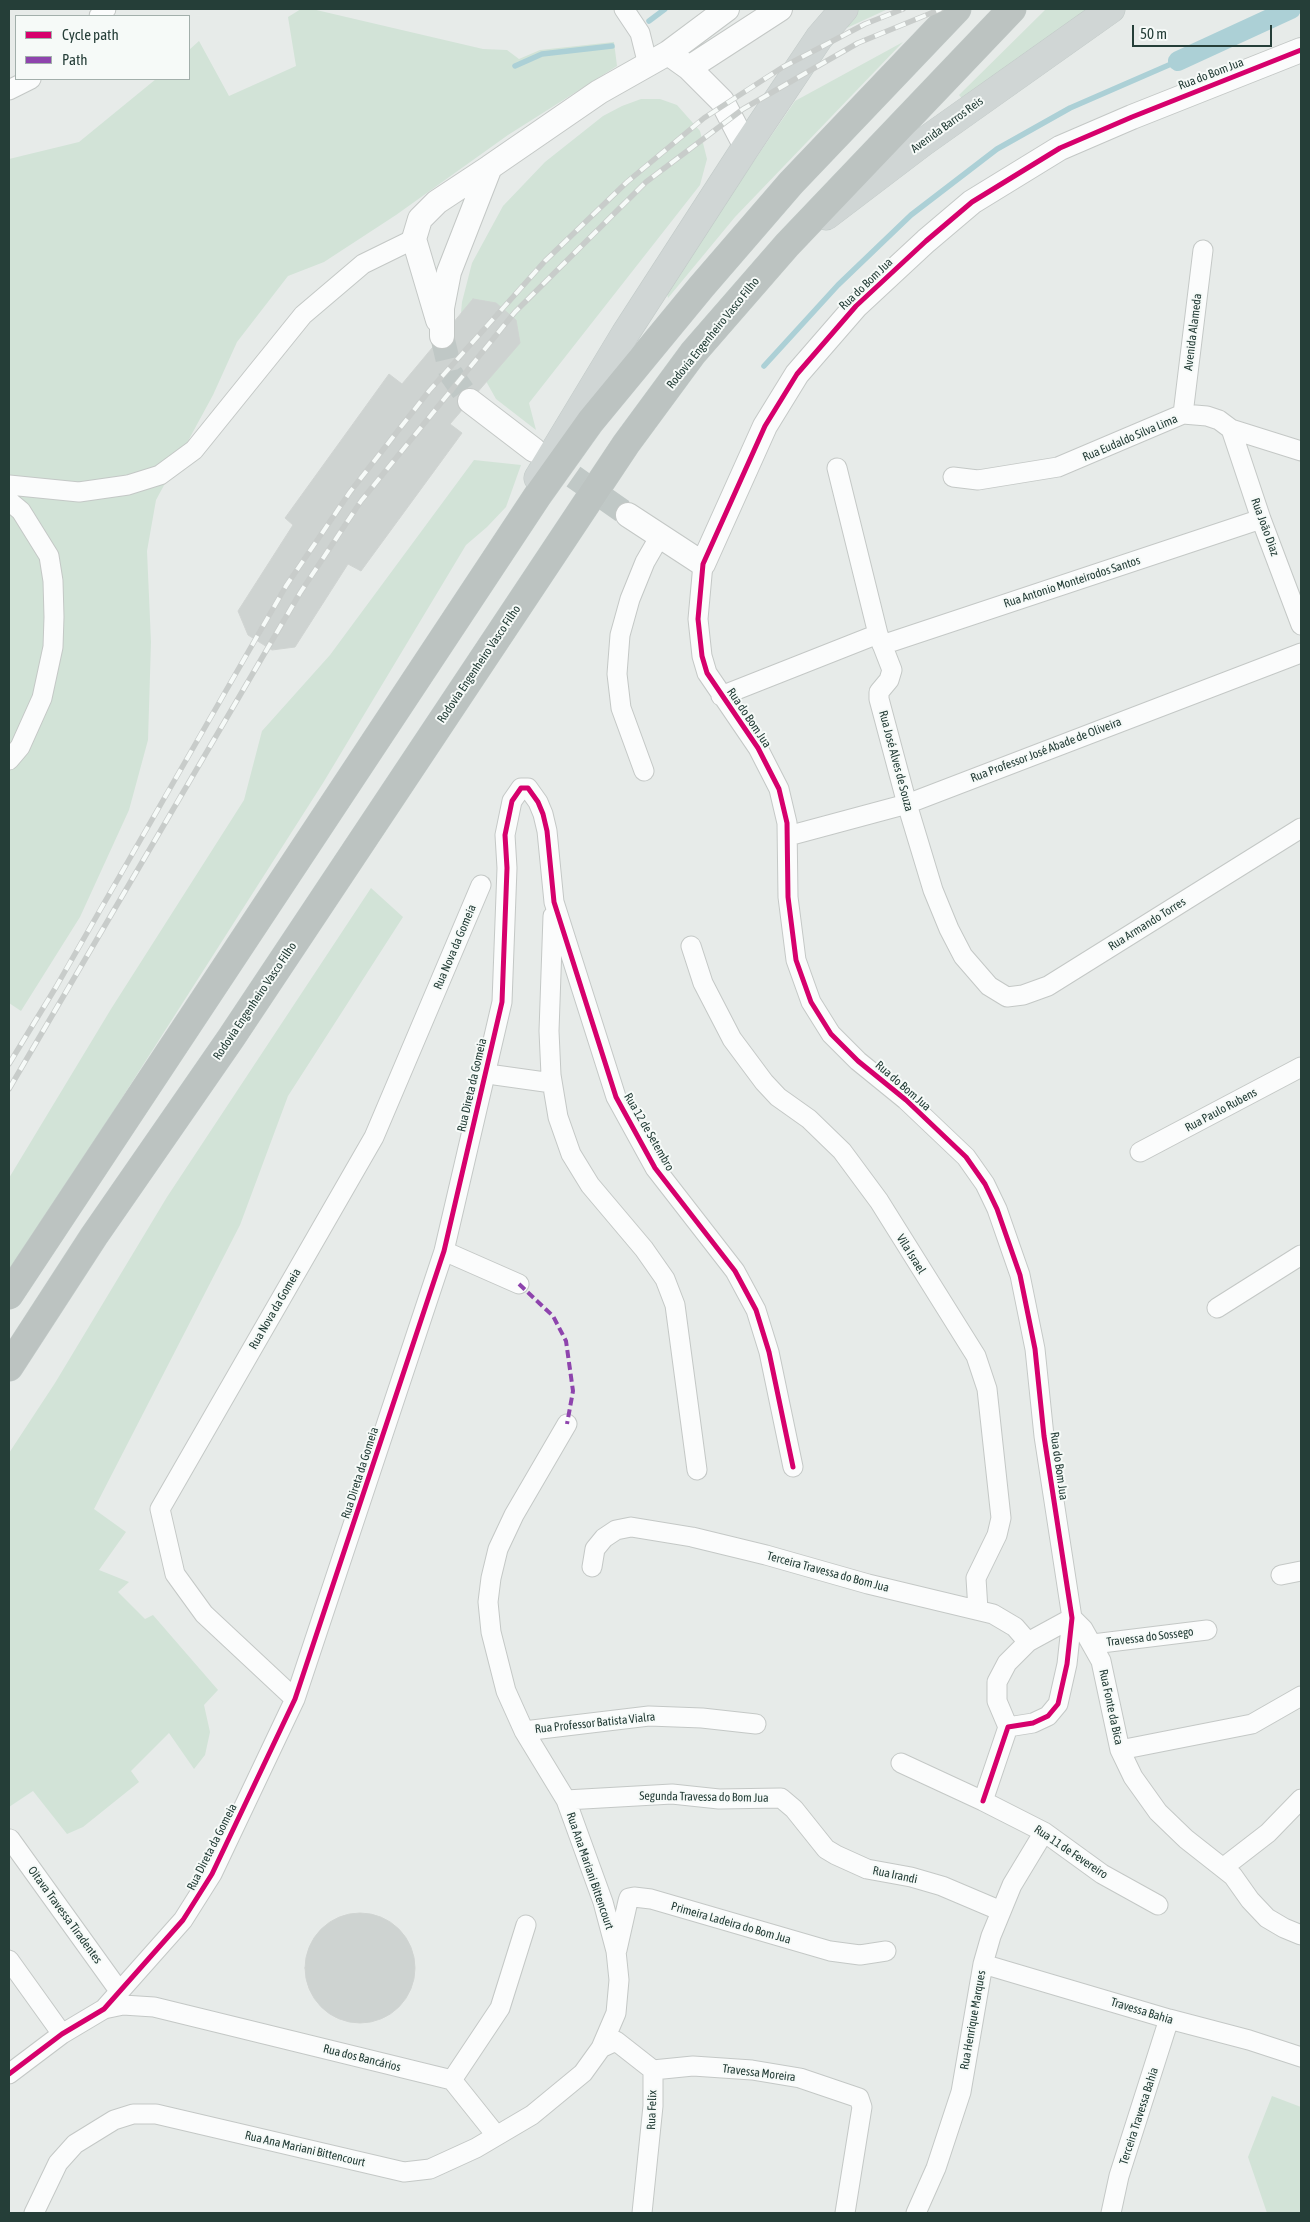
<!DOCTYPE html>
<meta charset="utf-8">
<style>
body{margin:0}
#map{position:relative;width:1310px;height:2222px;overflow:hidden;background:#e7ebe9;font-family:"Asap Condensed",sans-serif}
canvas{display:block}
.frame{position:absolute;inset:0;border:10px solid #253e38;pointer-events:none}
.legend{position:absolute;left:15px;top:15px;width:175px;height:65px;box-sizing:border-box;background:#f6faf8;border:1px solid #a2afab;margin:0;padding:6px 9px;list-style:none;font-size:15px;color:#253e38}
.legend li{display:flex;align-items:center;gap:10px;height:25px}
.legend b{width:25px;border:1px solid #a2afab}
.scale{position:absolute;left:1132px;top:25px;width:140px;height:22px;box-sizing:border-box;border:2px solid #253e38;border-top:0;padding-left:6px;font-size:15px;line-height:18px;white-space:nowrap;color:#253e38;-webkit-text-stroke:4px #f6faf8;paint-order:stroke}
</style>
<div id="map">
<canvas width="1310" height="2222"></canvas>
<div class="frame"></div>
<ul class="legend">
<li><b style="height:6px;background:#d6006c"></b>Cycle path</li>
<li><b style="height:6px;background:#8e44ad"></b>Path</li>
</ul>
<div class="scale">50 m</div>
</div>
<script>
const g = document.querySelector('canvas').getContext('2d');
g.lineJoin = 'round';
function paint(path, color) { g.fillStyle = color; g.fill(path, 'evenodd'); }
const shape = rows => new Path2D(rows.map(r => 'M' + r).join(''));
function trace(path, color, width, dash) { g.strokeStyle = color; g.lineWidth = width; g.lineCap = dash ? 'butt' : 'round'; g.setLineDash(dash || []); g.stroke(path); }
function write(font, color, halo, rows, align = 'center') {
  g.font = font + ' "Asap Condensed",sans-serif'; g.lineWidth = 4; g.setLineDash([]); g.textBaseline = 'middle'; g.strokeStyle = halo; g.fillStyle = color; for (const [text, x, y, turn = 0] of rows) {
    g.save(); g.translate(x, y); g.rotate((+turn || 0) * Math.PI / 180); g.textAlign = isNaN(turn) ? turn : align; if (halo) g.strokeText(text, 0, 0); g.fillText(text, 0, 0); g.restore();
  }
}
paint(shape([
 [301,9,312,9,483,49,507,50,519,59,540,50,614,42,617,66,508,135,396,215,324,262,288,276,237,342,213,395,156,500,147,551,151,642,148,740,129,810,80,917,21,1011,9,1003,9,159,79,142,156,79,189,79,189,50,199,41,229,96,296,66,288,17],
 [852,9,888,9,838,32],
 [1046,9,1089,9,964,101,959,95],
 [903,42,735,217,668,298,666,290,795,101],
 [641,99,660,99,677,105,700,131,707,159,700,185,529,403,536,430,496,399,459,333,462,302,472,263,503,206,545,162,603,116,622,106],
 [474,460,521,465,506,507,487,527,466,545,323,783,9,1275,9,1178,111,1009,244,800,262,731,330,655],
 [371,888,403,917,288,1096,240,1225,94,1509,126,1532,99,1570,129,1582,118,1592,145,1619,153,1615,218,1690,204,1705,210,1732,205,1755,194,1769,169,1733,131,1771,139,1782,83,1827,67,1834,33,1791,9,1807,9,1453,55,1383,167,1197],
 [1272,2096,1301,2107,1301,2213,1267,2213,1248,2157]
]), '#d2e3d7');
trace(shape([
 [649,21,665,9],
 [515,66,542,54,612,46],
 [764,366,838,285,911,215,997,149,1070,108,1178,61]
]), '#acd0d6', 5.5);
trace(shape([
 [1178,61,1291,9]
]), '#acd0d6', 20);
const building = shape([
 [473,299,496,303,516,320,520,343,450,424,462,433,361,571,348,564,295,647,272,650,248,635,238,611,293,525,285,518,389,374,402,384,473,299],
 '305 1968a55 55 0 1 1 110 0a55 55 0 1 1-110 0Z'
]);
paint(building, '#ced3d1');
trace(building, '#d0d4d2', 1);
trace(shape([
 [442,336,451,374,470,401],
 [544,456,628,515]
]), '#c0c8c6', 24, [24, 12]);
const minor = shape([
 [624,9,640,33,648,65],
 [99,16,106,9],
 [9,90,31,79],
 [1183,414,1203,250],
 [1231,429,1261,519,1301,625],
 [837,468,878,634,892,670,889,680,879,692,879,699,907,804,933,890,949,929,963,956,989,986,1007,997,1023,995,1048,986,1301,828],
 [953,477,978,480,1058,467,1183,414,1207,416,1219,420,1231,429,1301,451],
 [9,485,79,492,128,485,160,475,194,450,303,315,363,264,414,239],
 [9,501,21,511,49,556,53,581,54,617,53,647,42,698,20,747,9,760],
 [703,564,698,619,702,656,707,673,758,748,779,789,787,823,788,897,796,960,811,1002,831,1034,858,1061,906,1100,966,1157,985,1184,997,1209,1020,1275,1035,1349,1044,1436,1072,1618,1067,1664,1058,1704,1048,1716,1033,1723,1008,1727,983,1801],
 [882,645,1261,519],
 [721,696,878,634],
 [644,771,621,708,617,674,620,635,630,599,645,562,660,536],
 [788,836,907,804,1301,653],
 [553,916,549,1031,551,1075,558,1117,571,1154,590,1185,644,1249,665,1279,675,1305,697,1470],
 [691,946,703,983,732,1039,764,1082,778,1097,809,1119,842,1151,879,1201,976,1356,987,1389,1001,1518,997,1535,976,1578,978,1610],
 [495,1075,552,1083],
 [1140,1152,1301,1067],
 [444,1251,519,1284],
 [1217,1308,1301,1255],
 [592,1567,595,1549,604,1538,616,1530,631,1527,692,1537,766,1555,868,1584,993,1614,1015,1627,1028,1642,1072,1618],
 [1281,1575,1301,1571],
 [1072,1618,1083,1629,1101,1661,1120,1750,1133,1777,1158,1812,1186,1839,1233,1876,1250,1900,1267,1918,1284,1928,1301,1935],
 [1093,1644,1207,1630],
 [295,1699,204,1614,175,1574,160,1509,374,1137,481,885],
 [1008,1727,997,1701,997,1682,1007,1663,1028,1642],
 [524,1731,649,1716,702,1718,756,1724],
 [1120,1750,1252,1724,1301,1696],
 [901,1763,983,1801,1044,1832,1102,1874,1158,1905],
 [566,1800,672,1794,719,1799,781,1798,794,1809,826,1849,836,1855,867,1869,911,1877,942,1886,1001,1911],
 [10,1839,120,1992],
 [1224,1867,1268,1833,1301,1799],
 [617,1950,628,1901,629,1898,634,1897,651,1899,830,1951,860,1955,886,1951],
 [9,1960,62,2034],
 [983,1964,1169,2019,1249,2040,1301,2057],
 [104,2009,123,2005,154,2007,452,2080,500,2008,526,1925],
 [601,2048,616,2041,653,2070,653,2106,642,2213],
 [653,2070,693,2066,752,2070,800,2078,859,2098,862,2107,845,2213],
 [9,2074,62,2034,104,2009,183,1920,212,1874,295,1699,444,1251,502,1002,507,868,505,835,512,801,521,788,528,788,538,802,543,814,547,831,554,902,616,1097,655,1168,735,1271,756,1310,769,1352,793,1467],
 [452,2080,496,2135],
 [34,2213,58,2163,75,2144,114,2120,133,2114,156,2114,404,2172,430,2169,476,2148,532,2115,583,2073,601,2048,616,2013,619,1980,616,1951,603,1902,566,1800,524,1731,506,1691,491,1632,488,1602,491,1578,498,1549,514,1515,567,1424],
 [916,2213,936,2168,961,2092,983,1964,991,1936,1012,1885,1044,1832],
 [1111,2213,1119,2176,1169,2019]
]);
const tertiary = shape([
 [668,53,689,68,722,101,746,147],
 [689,68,780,9],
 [438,320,414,239,420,219,437,202,490,167],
 [442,336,442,308,449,272,490,167,599,92,668,53,727,9],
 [470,401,534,450],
 [628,515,703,564,765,426,797,374,856,306,926,241,972,202,1060,148,1132,117,1301,50]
]);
const primary = shape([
 [826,216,922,143,1111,9],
 [538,478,625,334,746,147,819,38,844,9]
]);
const motorway = shape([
 [9,1295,538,495,590,422,702,286,791,183,957,9],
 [9,1367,94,1236,231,1038,626,444,693,353,787,245,1012,9]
]);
trace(minor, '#c4c8c6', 21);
trace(tertiary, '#c4c8c6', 26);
trace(primary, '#c2cac8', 29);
trace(motorway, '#c2cac8', 29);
trace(minor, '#fbfcfc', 19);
trace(tertiary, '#fbfcfc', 24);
trace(primary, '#d0d6d5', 28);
trace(motorway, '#bcc3c1', 28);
const rail = shape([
 [9,1064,56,987,286,586,350,492,429,391,545,261,627,182,704,118,783,67,865,24,903,9],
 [9,1089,300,593,361,501,515,312,646,182,743,109,858,43,941,9]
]);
trace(rail, '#c8ccca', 5.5);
trace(rail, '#f6faf8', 4, [11]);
trace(shape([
 [519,1284,553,1316,566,1341,573,1391,567,1424]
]), '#8e44ad', 4, [8, 4]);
trace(shape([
 [983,1801,1008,1727,1033,1723,1048,1716,1058,1704,1067,1664,1072,1618,1044,1436,1035,1349,1020,1275,997,1209,985,1184,966,1157,906,1100,858,1061,831,1034,811,1002,796,960,788,897,787,823,779,789,758,748,707,673,702,656,698,619,703,564,765,426,797,374,856,306,926,241,972,202,1060,148,1132,117,1301,50],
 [9,2074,62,2034,104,2009,183,1920,212,1874,295,1699,444,1251,502,1002,507,868,505,835,512,801,521,788,528,788,538,802,543,814,547,831,554,902,616,1097,655,1168,735,1271,756,1310,769,1352,793,1467]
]), '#d6006c', 5);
write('12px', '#253e38', '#f6faf8', [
 ["Rua do Bom Jua",1211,74,-21],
 ["Avenida Barros Reis",947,125,-36],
 ["Rua do Bom Jua",866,284,-44],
 ["Avenida Alameda",1193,332,-83],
 ["Rodovia Engenheiro Vasco Filho",713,333,-51],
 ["Rua Eudaldo Silva Lima",1130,438,-23],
 ["Rua João Diaz",1265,527,70],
 ["Rua Antonio Monteirodos Santos",1072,582,-18],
 ["Rodovia Engenheiro Vasco Filho",479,664,-56],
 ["Rua do Bom Jua",749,718,56],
 ["Rua Professor José Abade de Oliveira",1046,750,-21],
 ["Rua José Alves de Souza",896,761,75],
 ["Rua Armando Torres",1147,924,-32],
 ["Rua Nova da Gomeia",455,947,-67],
 ["Rodovia Engenheiro Vasco Filho",255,1001,-56],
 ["Rua Direta da Gomeia",472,1085,-77],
 ["Rua do Bom Jua",903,1086,41],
 ["Rua Paulo Rubens",1221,1110,-28],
 ["Rua 12 de Setembro",649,1132,60],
 ["Vila Israel",911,1254,58],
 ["Rua Nova da Gomeia",275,1309,-60],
 ["Rua do Bom Jua",1059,1466,82],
 ["Rua Direta da Gomeia",360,1473,-72],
 ["Terceira Travessa do Bom Jua",828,1572,15],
 ["Travessa do Sossego",1150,1637,-7],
 ["Rua Fonte da Bica",1111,1707,78],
 ["Rua Professor Batista Vialra",595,1723,-6],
 ["Segunda Travessa do Bom Jua",704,1797,1],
 ["Rua Direta da Gomeia",212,1847,-63],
 ["Rua 11 de Fevereiro",1071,1852,34],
 ["Rua Ana Mariani Bittencourt",590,1871,71],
 ["Rua Irandi",895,1875,12],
 ["Oitava Travessa Tiradentes",65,1915,54],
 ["Primeira Ladeira do Bom Jua",731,1923,16],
 ["Travessa Bahia",1142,2011,17],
 ["Rua Henrique Marques",973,2020,-80],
 ["Rua dos Bancários",362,2058,14],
 ["Travessa Moreira",759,2073,7],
 ["Rua Felix",652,2110,-88],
 ["Terceira Travessa Bahia",1139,2116,-72],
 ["Rua Ana Mariani Bittencourt",305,2149,13]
]);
</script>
